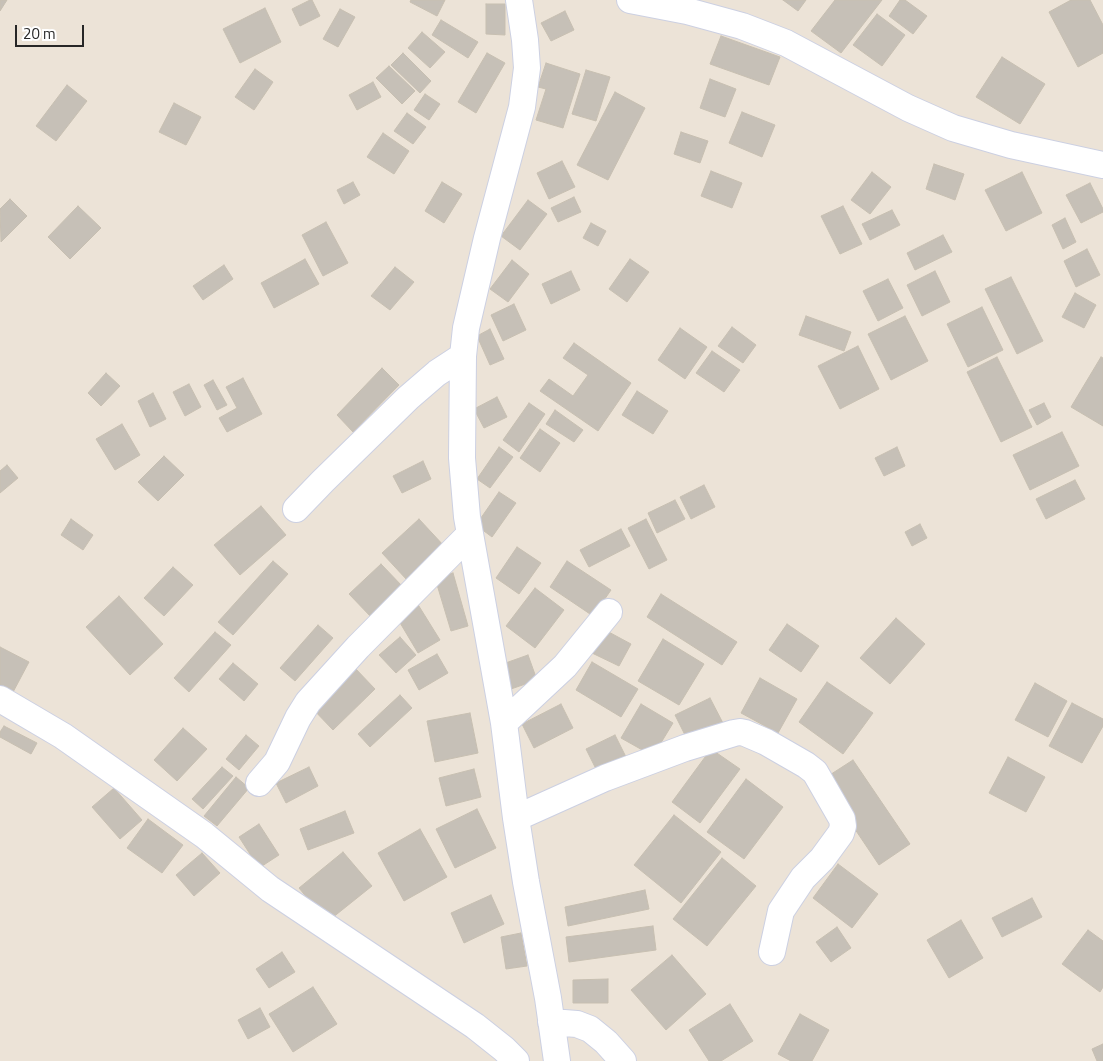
<!DOCTYPE html>
<style>
body{margin:0}
#map{position:relative;width:1103px;height:1061px;overflow:hidden;background:#ece3d7;font-family:"Titillium Web",sans-serif}
canvas{display:block}
.scale{position:absolute;left:15px;top:25px;width:69px;height:22px;box-sizing:border-box;border:2px solid #272727;border-top:0;padding-left:6px;font-size:15px;line-height:18px;white-space:nowrap;color:#272727;-webkit-text-stroke:4px #fff;paint-order:stroke}
</style>
<div id="map">
<canvas width="1103" height="1061"></canvas>
<div class="scale">20 m</div>
</div>
<script>
const g = document.querySelector('canvas').getContext('2d');
g.lineJoin = 'round';
function paint(path, color) { g.fillStyle = color; g.fill(path, 'evenodd'); }
const shape = rows => new Path2D(rows.map(r => 'M' + r).join(''));
function trace(path, color, width, dash) { g.strokeStyle = color; g.lineWidth = width; g.lineCap = dash ? 'butt' : 'round'; g.setLineDash(dash || []); g.stroke(path); }
const building = shape([
 [0,0,7,0,0,11,0,0],
 [310,0,312,0,320,16,300,26,292,9,310,0],
 [411,0,445,0,437,16,410,2,411,0],
 [783,0,806,0,798,11,783,0],
 [835,0,882,0,841,53,811,31,835,0],
 [900,0,905,0,927,16,913,34,889,16,900,0],
 [1071,0,1090,0,1103,25,1103,53,1078,67,1049,12,1071,0],
 [486,4,505,4,505,35,486,34,486,4],
 [265,8,281,42,240,63,223,29,265,8],
 [340,9,355,17,338,47,323,39,340,9],
 [565,11,574,30,551,41,541,23,565,11],
 [877,14,905,35,882,66,853,45,877,14],
 [441,20,478,42,468,58,432,35,441,20],
 [422,32,445,52,430,68,408,48,422,32],
 [721,36,780,57,769,85,710,64,721,36],
 [403,53,431,81,420,93,391,65,403,53],
 [487,53,505,63,476,113,458,102,487,53],
 [1002,57,1045,84,1020,124,976,97,1002,57],
 [546,63,580,74,563,128,536,120,546,89,538,87,546,63],
 [389,66,415,91,402,104,376,78,389,66],
 [255,69,273,82,254,110,235,97,255,69],
 [586,70,610,77,596,121,572,114,586,70],
 [710,79,736,89,725,117,700,108,710,79],
 [373,82,381,97,357,110,349,95,373,82],
 [67,85,87,101,56,141,36,126,67,85],
 [615,92,645,108,608,180,577,165,615,92],
 [425,94,440,104,429,120,414,110,425,94],
 [174,103,201,117,186,145,159,132,174,103],
 [742,112,775,125,762,157,729,143,742,112],
 [407,113,426,127,413,144,394,131,407,113],
 [681,132,708,141,700,163,674,154,681,132],
 [383,133,409,151,394,174,367,157,383,133],
 [562,161,575,187,549,199,537,173,562,161],
 [934,164,964,174,955,200,926,189,934,164],
 [711,171,742,183,732,208,701,196,711,171],
 [872,172,891,187,870,214,851,200,872,172],
 [1022,172,1042,213,1006,231,985,190,1022,172],
 [353,182,360,195,344,204,337,190,353,182],
 [442,182,462,194,444,223,425,211,442,182],
 [1090,183,1103,209,1103,212,1081,223,1066,195,1090,183],
 [574,197,581,212,558,222,551,208,574,197],
 [10,199,27,216,1,242,0,209,10,199],
 [528,200,547,214,520,250,501,236,528,200],
 [78,206,101,228,70,259,48,237,78,206],
 [843,206,862,244,840,254,821,216,843,206],
 [892,210,900,225,870,240,862,224,892,210],
 [1065,218,1076,242,1063,249,1052,225,1065,218],
 [326,222,348,263,323,276,302,235,326,222],
 [591,223,606,231,598,246,583,238,591,223],
 [943,235,952,252,915,270,907,253,943,235],
 [1087,249,1100,275,1076,287,1064,261,1087,249],
 [305,259,319,284,274,308,261,283,305,259],
 [630,259,649,272,627,302,609,289,630,259],
 [512,260,529,274,508,302,490,289,512,260],
 [224,265,233,279,203,300,193,286,224,265],
 [395,267,414,282,390,310,371,296,395,267],
 [571,271,580,290,551,304,542,284,571,271],
 [935,271,950,302,922,316,907,285,935,271],
 [1011,277,1043,341,1017,354,985,289,1011,277],
 [888,279,903,308,878,321,863,291,888,279],
 [1075,293,1096,305,1084,328,1062,317,1075,293],
 [514,304,526,330,503,341,491,315,514,304],
 [982,307,1003,350,968,367,947,324,982,307],
 [806,316,851,332,844,351,799,335,806,316],
 [905,316,928,361,891,380,868,334,905,316],
 [732,327,756,345,743,363,718,346,732,327],
 [680,328,707,347,685,379,658,360,680,328],
 [490,329,504,359,490,365,477,336,490,329],
 [574,343,631,383,598,431,540,391,549,379,573,396,588,375,563,358,574,343],
 [858,346,879,389,840,409,818,366,858,346],
 [712,351,740,370,724,392,696,373,712,351],
 [997,357,1032,427,1001,442,967,372,997,357],
 [1101,357,1103,358,1103,426,1071,407,1101,357],
 [382,368,399,385,353,432,337,415,382,368],
 [106,373,120,386,101,406,88,393,106,373],
 [243,378,262,414,227,432,219,418,237,408,226,387,243,378],
 [213,380,227,405,217,410,204,385,213,380],
 [189,384,201,407,185,416,173,392,189,384],
 [637,391,668,411,653,434,622,415,637,391],
 [153,393,166,419,150,427,138,401,153,393],
 [497,397,507,417,484,428,474,409,497,397],
 [529,403,545,414,519,452,503,440,529,403],
 [1044,403,1051,417,1037,425,1029,410,1044,403],
 [555,410,583,430,574,442,546,424,555,410],
 [122,424,140,455,115,470,96,439,122,424],
 [540,429,560,443,540,472,520,458,540,429],
 [1062,432,1079,466,1030,490,1013,455,1062,432],
 [499,447,513,457,490,488,477,479,499,447],
 [897,447,905,466,884,476,875,458,897,447],
 [164,456,184,475,158,501,138,482,164,456],
 [423,461,431,479,402,493,393,476,423,461],
 [7,465,18,478,0,493,0,471,7,465],
 [1075,480,1085,499,1046,519,1036,499,1075,480],
 [704,485,715,507,691,519,680,497,704,485],
 [499,492,516,503,492,537,476,525,499,492],
 [675,500,685,519,657,533,648,513,675,500],
 [261,506,286,535,240,575,214,545,261,506],
 [71,519,93,535,83,550,61,535,71,519],
 [419,519,445,547,407,580,382,553,419,519],
 [646,519,667,560,649,569,628,528,646,519],
 [920,524,927,538,912,546,905,532,920,524],
 [621,529,630,546,589,567,580,550,621,529],
 [517,547,541,563,519,594,496,578,517,547],
 [273,561,288,574,233,635,218,622,273,561],
 [567,561,611,590,593,616,550,587,567,561],
 [381,564,403,587,372,618,349,594,381,564],
 [173,567,193,585,164,616,144,598,173,567],
 [453,573,468,626,451,631,435,578,453,573],
 [535,588,564,610,535,648,506,626,535,588],
 [661,594,737,642,722,665,647,617,661,594],
 [119,596,163,644,130,675,86,627,119,596],
 [417,603,440,640,418,653,396,616,417,603],
 [896,618,925,644,890,684,860,658,896,618],
 [787,624,819,646,801,672,769,650,787,624],
 [318,625,333,638,295,681,280,668,318,625],
 [605,630,631,644,619,666,592,653,605,630],
 [215,632,231,645,189,692,174,678,215,632],
 [400,637,416,655,396,673,379,655,400,637],
 [663,639,704,664,679,705,638,681,663,639],
 [0,647,29,662,12,694,0,688,0,647],
 [437,654,448,673,419,690,408,670,437,654],
 [528,655,537,680,508,690,500,665,528,655],
 [592,662,638,689,621,717,576,690,592,662],
 [233,663,258,684,244,701,219,679,233,663],
 [354,667,375,689,333,730,311,707,354,667],
 [760,678,797,699,778,733,741,713,760,678],
 [827,682,873,713,843,754,799,722,827,682],
 [1035,683,1067,701,1048,737,1015,720,1035,683],
 [400,695,412,708,370,747,358,734,400,695],
 [710,698,725,727,690,745,675,715,710,698],
 [1072,703,1103,719,1103,726,1082,763,1049,746,1072,703],
 [561,704,573,728,534,748,522,724,561,704],
 [641,704,673,723,653,756,621,738,641,704],
 [470,713,478,753,435,762,427,721,470,713],
 [4,726,37,743,31,754,0,737,0,732,4,726],
 [183,728,207,749,177,781,154,760,183,728],
 [246,735,259,746,239,770,226,759,246,735],
 [615,735,627,759,598,773,586,749,615,735],
 [711,749,740,769,700,823,672,802,711,749],
 [1008,757,1045,777,1026,812,989,793,1008,757],
 [853,760,910,844,879,865,822,780,853,760],
 [222,767,233,776,203,809,192,799,222,767],
 [309,767,318,786,286,803,276,783,309,767],
 [474,769,481,797,446,806,439,778,474,769],
 [236,777,249,788,217,826,204,816,236,777],
 [746,779,783,807,744,859,707,832,746,779],
 [114,788,142,820,120,839,92,807,114,788],
 [477,809,496,848,455,868,436,829,477,809],
 [345,811,354,833,308,850,300,829,345,811],
 [674,815,721,852,681,903,634,865,674,815],
 [148,819,183,845,162,873,127,848,148,819],
 [259,824,279,855,259,868,239,837,259,824],
 [420,829,447,877,404,901,378,853,420,829],
 [343,852,372,886,327,922,299,888,343,852],
 [202,853,220,873,194,896,176,875,202,853],
 [722,858,756,886,707,946,673,919,722,858],
 [838,864,878,894,852,928,813,898,838,864],
 [645,890,649,909,568,926,565,907,645,890],
 [491,895,504,924,464,943,451,913,491,895],
 [1032,898,1042,917,1002,937,992,918,1032,898],
 [961,920,983,958,949,978,927,940,961,920],
 [653,926,656,950,569,962,566,937,653,926],
 [837,927,851,948,831,962,816,942,837,927],
 [1088,930,1103,941,1103,987,1100,992,1062,964,1088,930],
 [521,933,527,966,506,969,501,937,521,933],
 [282,952,295,972,269,988,256,969,282,952],
 [672,955,706,994,666,1030,631,990,672,955],
 [608,979,608,1003,573,1003,573,980,608,979],
 [313,987,337,1024,293,1052,269,1014,313,987],
 [730,1004,753,1041,721,1061,709,1061,689,1030,730,1004],
 [260,1008,270,1027,248,1039,238,1020,260,1008],
 [800,1014,829,1030,812,1061,791,1061,778,1054,800,1014],
 [1103,1044,1103,1061,1097,1061,1092,1049,1103,1044]
]);
paint(building, '#c6c0b7');
trace(building, '#c7bfb1', 1);
const minor = shape([
 [519,0,525,40,527,68,522,107,487,238,466,328,463,356,462,458,467,517,504,723,516,818,526,882,548,998,557,1061],
 [630,0,687,11,742,26,786,43,908,108,953,128,1011,145,1103,165],
 [296,509,323,481,408,398,437,373,463,356],
 [0,699,63,736,204,835,270,889,475,1026,504,1049,516,1061],
 [504,723,565,666,609,612],
 [259,783,277,762,298,718,308,702,358,647,470,534],
 [516,818,605,778,685,748,734,733,740,732,745,733,766,742,806,765,815,772,842,819,843,826,841,833,822,859,803,878,781,911,772,952],
 [551,1022,577,1024,590,1029,606,1042,623,1061]
]);
trace(minor, '#ccd0e2', 28);
trace(minor, '#fff', 26);
</script>
